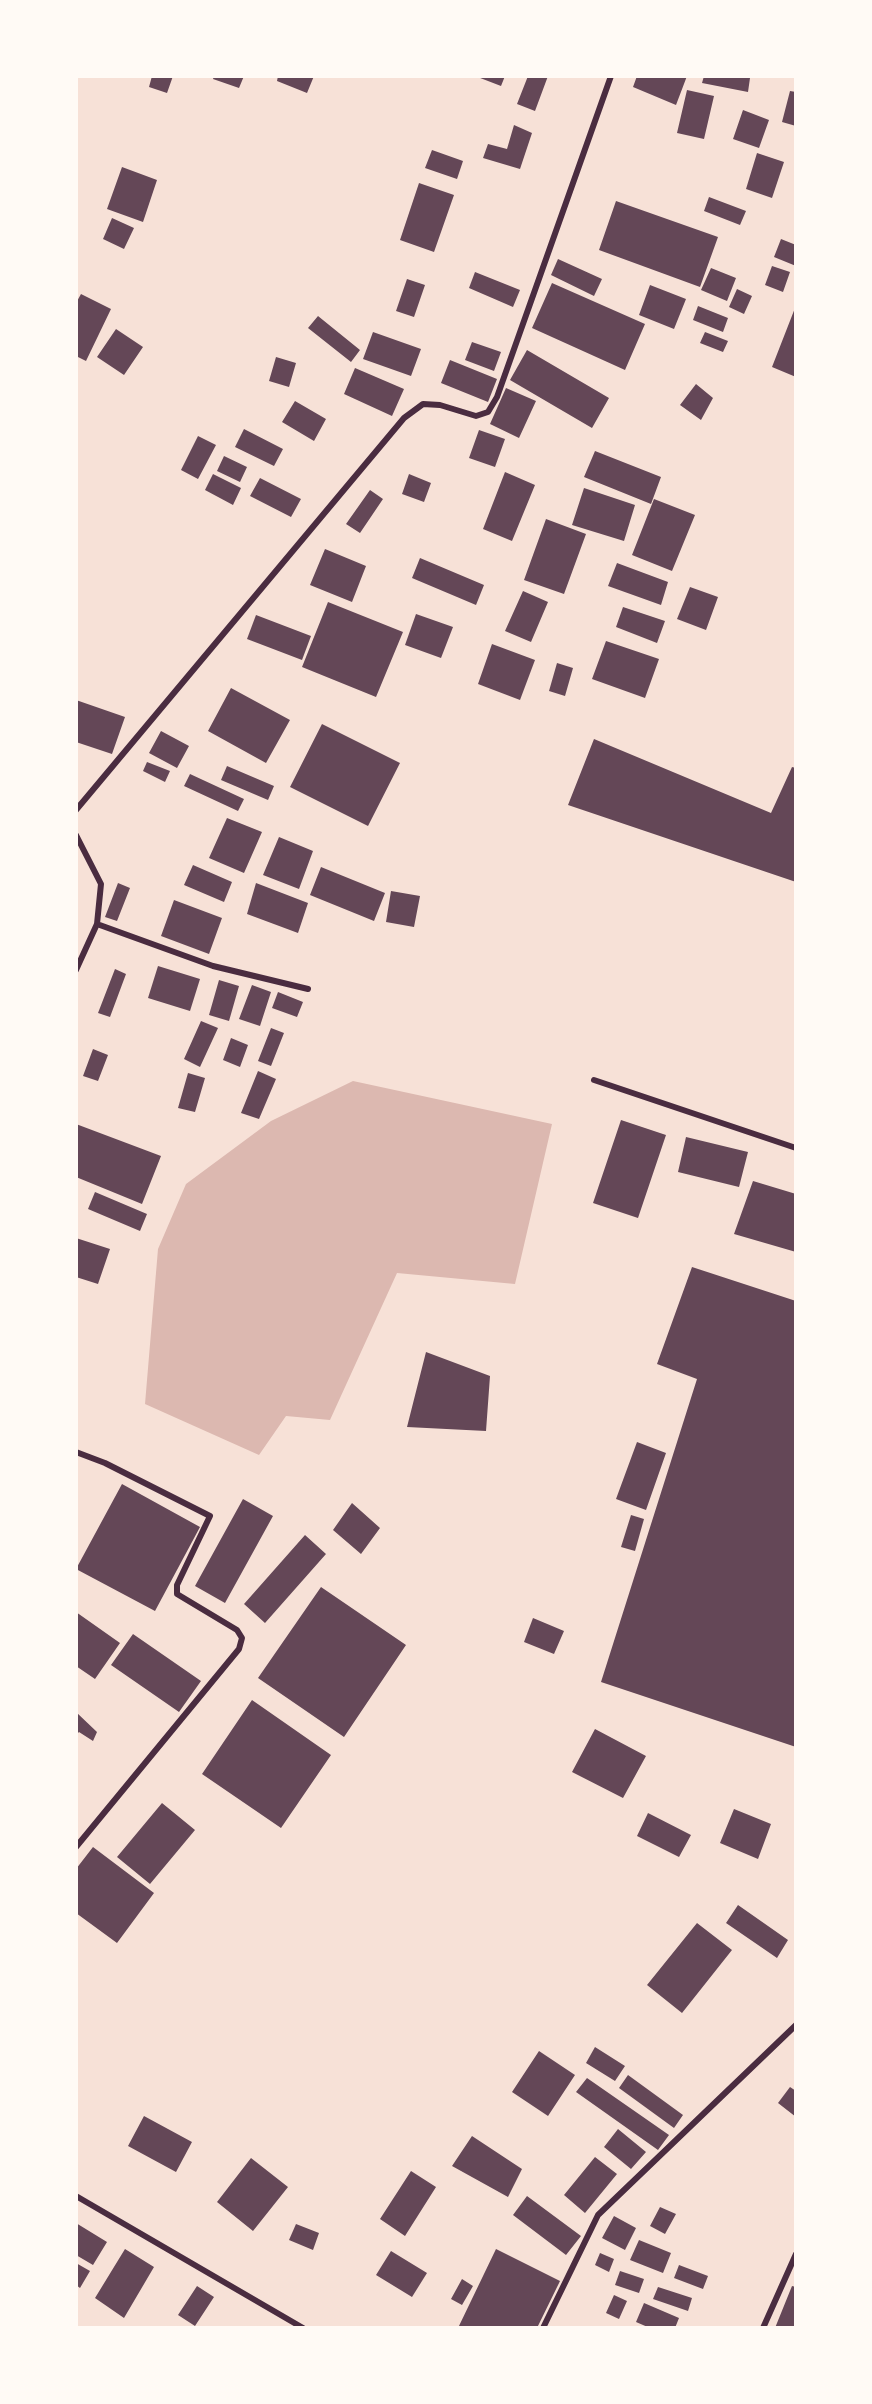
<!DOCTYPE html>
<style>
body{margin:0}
#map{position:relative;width:872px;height:2404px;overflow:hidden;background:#f7e1d7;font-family:"Archivo Narrow",sans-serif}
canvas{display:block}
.frame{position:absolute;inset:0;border:78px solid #fffaf5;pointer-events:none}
</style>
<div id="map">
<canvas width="872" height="2404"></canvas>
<div class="frame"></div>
</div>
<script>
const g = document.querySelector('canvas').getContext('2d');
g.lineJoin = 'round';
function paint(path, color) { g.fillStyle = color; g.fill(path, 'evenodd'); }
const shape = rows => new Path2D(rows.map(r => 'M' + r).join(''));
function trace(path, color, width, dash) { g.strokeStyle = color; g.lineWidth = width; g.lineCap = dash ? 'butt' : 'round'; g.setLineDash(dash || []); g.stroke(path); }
paint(shape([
 [353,1081,552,1124,515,1284,397,1273,330,1420,286,1416,259,1455,145,1404,158,1249,186,1184,271,1121]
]), '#dcb8b0');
paint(shape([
 [152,76,173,76,167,93,149,87],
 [214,76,244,76,239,88,213,79],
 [278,76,314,76,307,93,277,81],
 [475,76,505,76,501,86],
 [528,76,548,76,535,111,517,104],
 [637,76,687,76,676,105,633,87],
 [704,76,750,78,748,92,702,83],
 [687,90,714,96,704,139,677,133],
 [790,91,796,92,796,126,782,122],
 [743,110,769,120,759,148,733,139],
 [514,125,532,133,520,169,483,158,488,144,507,149],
 [432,150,463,161,457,179,425,168],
 [757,153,784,162,772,198,746,189],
 [122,167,157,180,143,222,107,209],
 [419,183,454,195,434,252,400,240],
 [709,197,746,211,740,225,704,211],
 [616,201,718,237,700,287,599,250],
 [112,218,134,228,124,249,103,239],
 [781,239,796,245,796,266,774,257],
 [558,259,602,279,594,296,551,275],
 [772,266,790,272,783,292,765,285],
 [711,268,736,278,727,301,701,290],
 [475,272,520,290,513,307,469,288],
 [407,279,425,285,414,317,396,311],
 [552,283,645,324,625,370,532,328],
 [650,285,686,299,674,329,639,315],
 [737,289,752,296,744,314,729,307],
 [81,294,111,309,86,361,76,356,76,303],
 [698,306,728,318,723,332,693,320],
 [795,308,796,308,796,377,772,367],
 [318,316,360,350,351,362,308,328],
 [116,329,143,347,124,375,97,357],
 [373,332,421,349,411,376,363,359],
 [705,332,728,341,723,352,700,343],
 [472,342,501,352,494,371,465,360],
 [527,350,609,398,592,428,510,380],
 [276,357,296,363,289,387,269,381],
 [450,360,497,379,488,402,441,383],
 [355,368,404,389,392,416,344,394],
 [696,384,713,398,701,420,680,405],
 [506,388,536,401,519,438,490,424],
 [295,401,326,419,314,441,282,422],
 [244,429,283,449,274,466,235,447],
 [479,430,505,439,495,467,469,458],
 [198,436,216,445,198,479,181,470],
 [595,451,661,477,651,504,584,477],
 [224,456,247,467,240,482,217,471],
 [505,472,535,485,512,541,483,529],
 [213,474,241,488,233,505,205,490],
 [409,474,431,483,424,502,402,494],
 [260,478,301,499,291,517,250,496],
 [584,488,635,505,624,541,572,525],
 [370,490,383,499,360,533,346,524],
 [654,499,695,515,672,571,632,555],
 [546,519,586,534,564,594,524,580],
 [325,549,366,566,352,602,310,585],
 [420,558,484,585,476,605,412,578],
 [617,563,668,582,661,605,608,586],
 [690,587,718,597,706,630,677,619],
 [523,591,548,602,531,642,505,631],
 [328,602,403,632,376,697,302,667],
 [623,607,665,621,657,643,616,627],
 [416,614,453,627,441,658,405,645],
 [256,615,311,636,302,660,247,639],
 [606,641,659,659,645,698,592,679],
 [492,644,535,660,520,700,478,684],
 [557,663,573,668,565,696,549,691],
 [231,688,290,720,266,763,208,731],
 [76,700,125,717,112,754,76,742],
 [322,724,400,763,368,826,290,787],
 [161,731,189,746,177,768,149,753],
 [594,739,771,813,792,767,796,768,796,882,568,805],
 [147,762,170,771,165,782,143,771],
 [227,766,274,786,268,800,221,780],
 [190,774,244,799,238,811,184,786],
 [227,818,262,832,244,873,209,858],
 [279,837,313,851,299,889,263,875],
 [193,865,232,882,224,902,184,885],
 [321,867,385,893,374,921,310,895],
 [118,883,130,888,117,921,105,917],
 [256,883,308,903,298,933,247,914],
 [391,891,420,896,414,927,386,922],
 [174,900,222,918,209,954,161,936],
 [158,966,200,979,190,1011,148,998],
 [115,969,126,974,110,1017,98,1013],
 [219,980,239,986,229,1021,209,1015],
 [252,985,271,992,260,1026,239,1019],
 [278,992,303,1002,297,1017,272,1008],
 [201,1021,218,1028,200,1067,184,1059],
 [271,1028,284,1033,271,1066,258,1061],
 [231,1038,248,1045,240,1067,223,1060],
 [93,1049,108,1055,98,1081,83,1076],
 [258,1071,276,1079,259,1119,241,1113],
 [188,1073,205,1078,195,1112,178,1108],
 [621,1120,666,1135,638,1218,593,1203],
 [76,1124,161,1156,142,1204,76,1177],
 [686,1137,748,1152,739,1187,678,1172],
 [753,1181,796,1194,796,1252,734,1234],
 [95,1192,147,1214,140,1231,88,1209],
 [76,1238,110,1249,98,1284,76,1277],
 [692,1267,796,1301,796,1747,601,1682,697,1379,657,1364],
 [426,1352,490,1376,486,1431,407,1427],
 [637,1442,666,1453,646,1510,616,1499],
 [122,1484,200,1527,155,1611,76,1569],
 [243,1499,273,1516,225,1603,195,1586],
 [352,1503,380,1528,361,1554,333,1530],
 [631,1515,644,1519,635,1551,621,1547],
 [305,1535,326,1554,265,1623,244,1604],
 [321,1587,406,1645,344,1737,258,1678],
 [76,1612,120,1643,95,1679,76,1666],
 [533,1618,564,1631,554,1654,524,1642],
 [133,1634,201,1681,179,1712,111,1665],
 [252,1700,331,1755,281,1828,202,1774],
 [76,1712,97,1732,93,1741,79,1732,76,1735],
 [595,1729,646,1756,623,1798,572,1772],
 [162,1803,195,1830,150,1884,117,1857],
 [734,1809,771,1824,758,1859,720,1843],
 [648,1813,691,1835,679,1857,637,1836],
 [93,1847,154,1893,117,1943,76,1913,76,1869],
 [738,1905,788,1940,777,1958,726,1923],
 [697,1923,732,1950,682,2013,647,1985],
 [595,2047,625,2066,615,2081,586,2063],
 [539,2051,575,2075,548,2116,512,2092],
 [628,2075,683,2115,674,2128,619,2088],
 [587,2078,669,2135,658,2150,576,2092],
 [790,2087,796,2091,796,2117,778,2103],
 [144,2116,192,2142,176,2172,128,2146],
 [618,2129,646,2152,631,2169,604,2147],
 [472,2136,522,2169,508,2197,452,2166],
 [595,2157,617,2174,585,2213,564,2195],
 [251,2158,288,2187,253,2231,217,2202],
 [411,2171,436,2187,405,2236,380,2219],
 [527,2196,581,2236,566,2255,513,2215],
 [660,2207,676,2214,665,2234,650,2226],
 [614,2216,636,2228,625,2250,602,2238],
 [76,2223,107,2242,93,2265,76,2255],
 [296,2224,319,2233,313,2250,289,2240],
 [639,2240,671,2253,663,2273,630,2260],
 [125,2249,154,2267,124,2318,95,2298],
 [496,2249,560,2281,537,2328,458,2328],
 [391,2251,427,2273,412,2297,376,2275],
 [600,2253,614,2259,609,2272,595,2265],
 [76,2263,90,2271,80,2288,76,2285],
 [679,2265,708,2276,703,2289,674,2278],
 [620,2271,644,2279,639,2293,615,2285],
 [462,2279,473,2286,462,2305,451,2299],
 [197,2286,214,2297,195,2326,178,2315],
 [792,2286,796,2287,796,2328,775,2328],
 [658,2287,692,2298,688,2311,653,2299],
 [614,2295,627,2301,619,2319,606,2313],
 [644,2303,679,2318,675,2328,650,2328,636,2322]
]), '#644757');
trace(shape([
 [76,810,404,418,423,404,440,405,476,416,488,412,497,397,611,76],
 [76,835,101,884,97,924,76,970],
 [97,924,213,966,308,989],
 [594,1080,796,1148],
 [76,1452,105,1463,210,1516,177,1585,177,1594,237,1630,242,1638,239,1649,76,1847],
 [76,2196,303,2328],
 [543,2328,598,2215,796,2025],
 [763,2328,796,2254]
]), '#4a2c40', 6);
</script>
